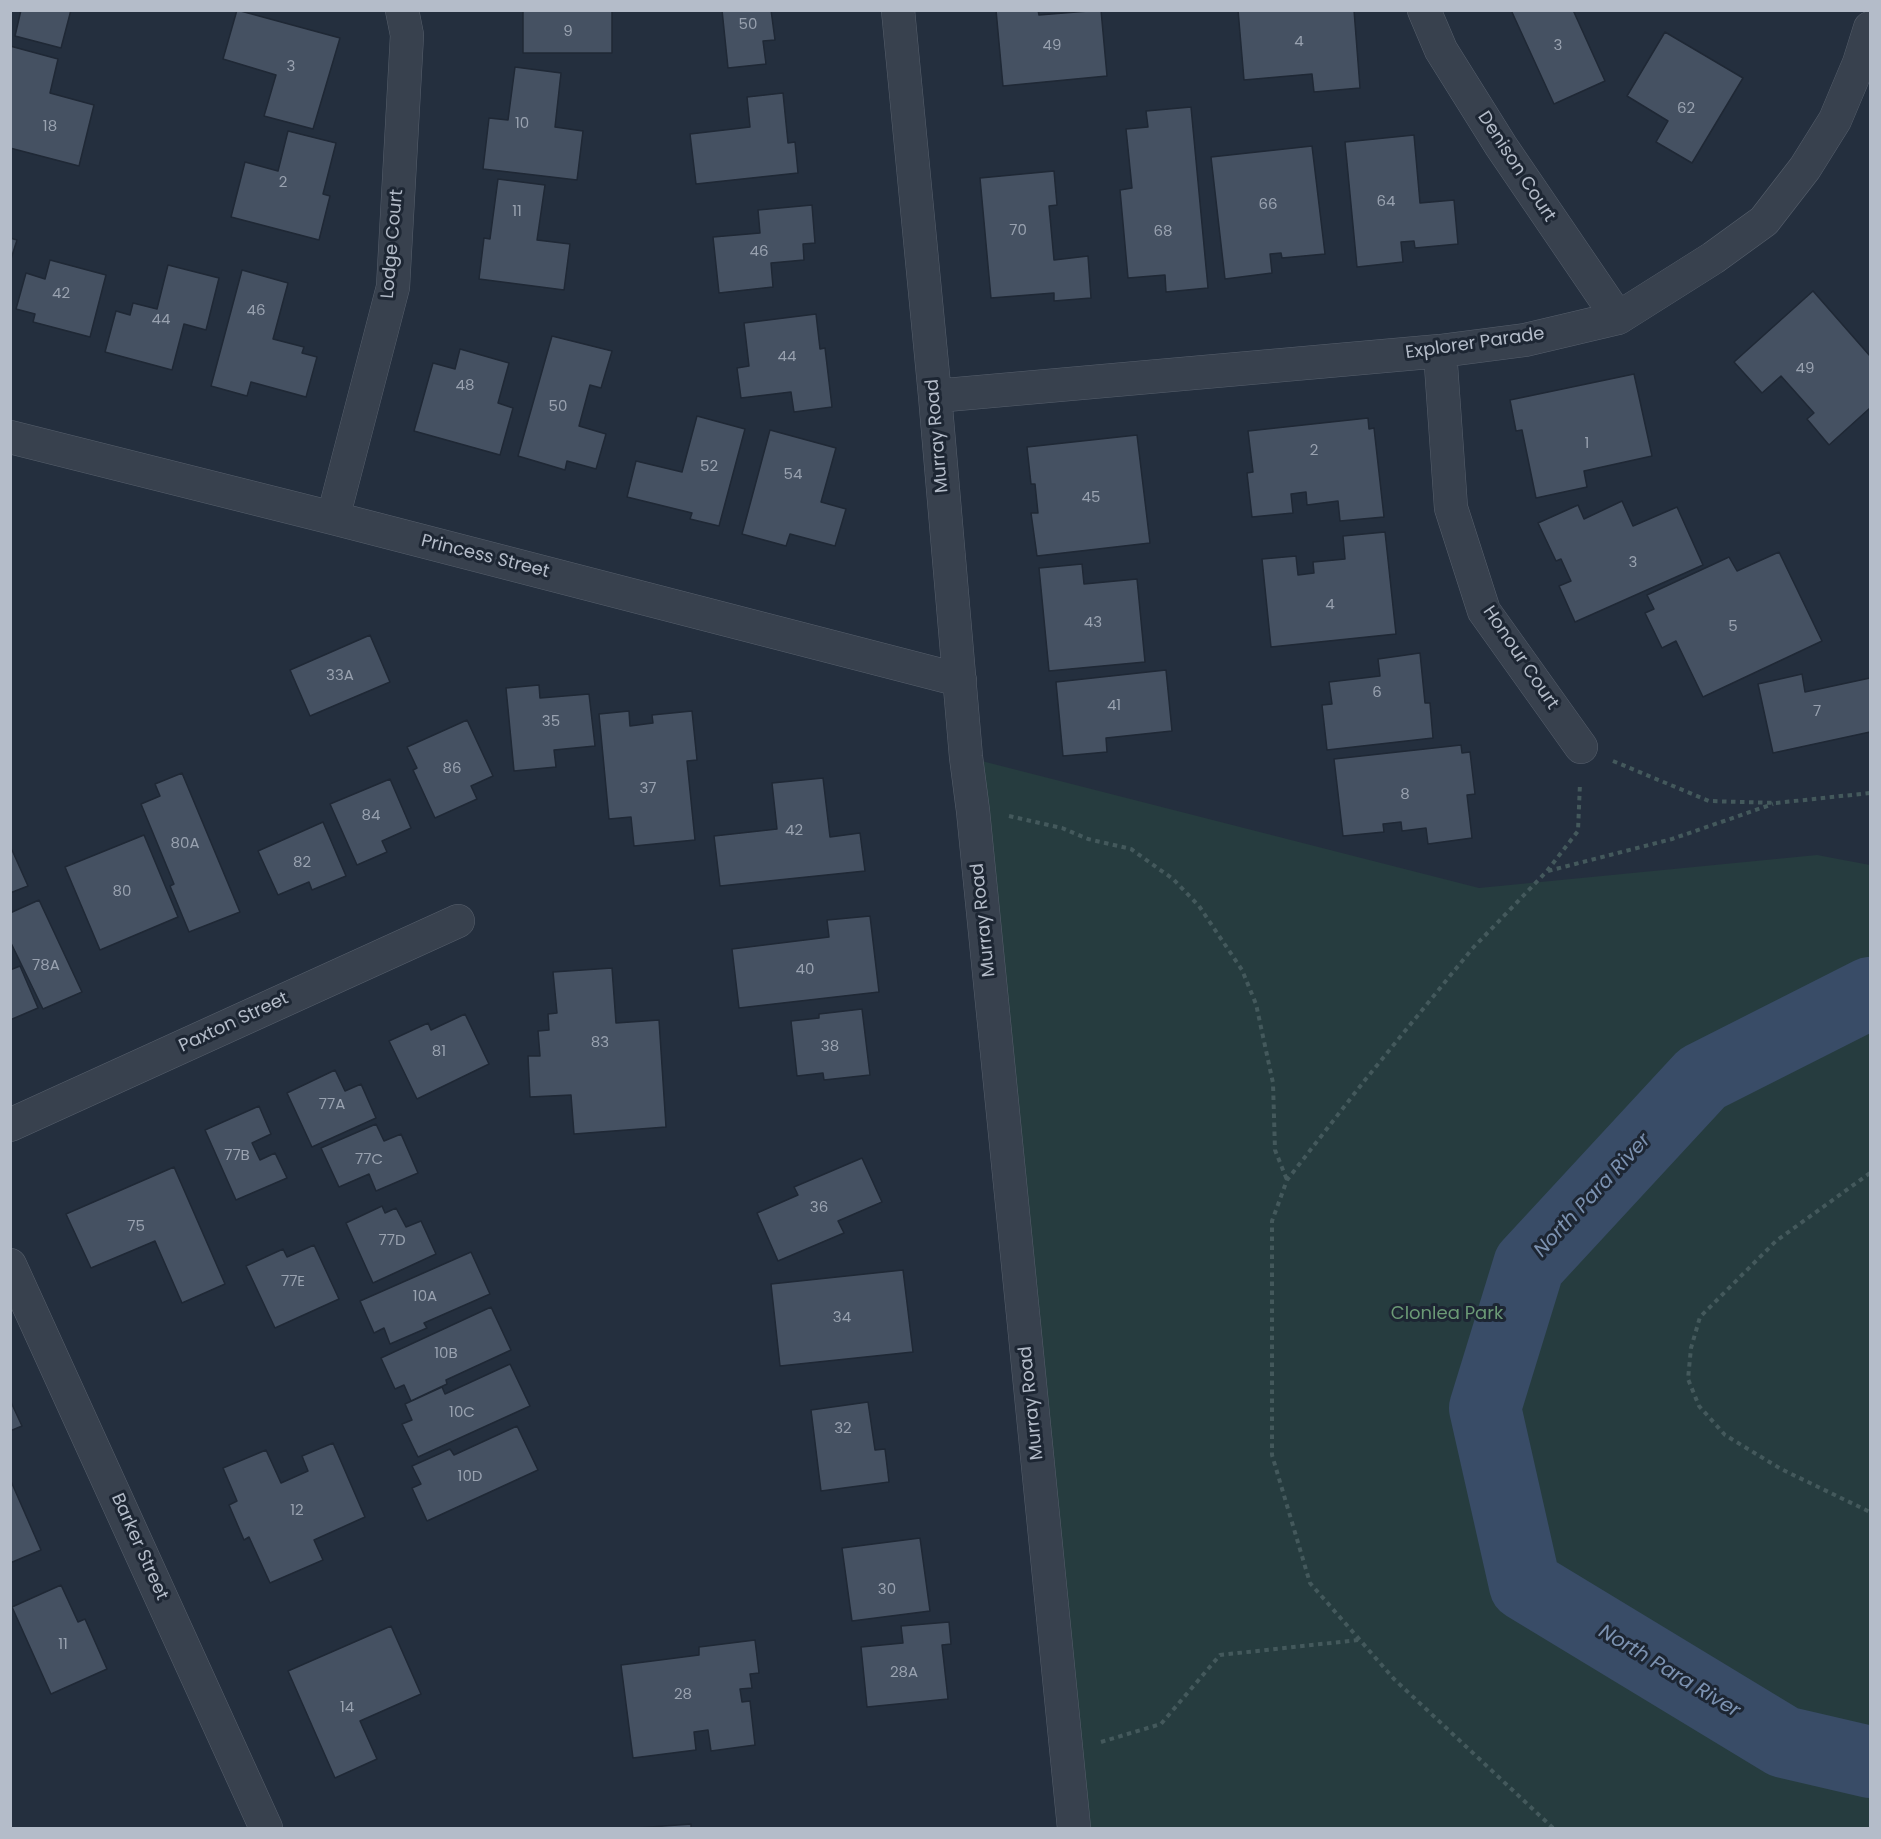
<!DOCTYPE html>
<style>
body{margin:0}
#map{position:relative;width:1881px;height:1839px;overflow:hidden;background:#242f3e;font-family:Poppins,sans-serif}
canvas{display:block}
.frame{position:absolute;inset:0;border:12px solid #b4bcc9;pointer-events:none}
</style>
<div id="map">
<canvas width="1881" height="1839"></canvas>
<div class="frame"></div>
</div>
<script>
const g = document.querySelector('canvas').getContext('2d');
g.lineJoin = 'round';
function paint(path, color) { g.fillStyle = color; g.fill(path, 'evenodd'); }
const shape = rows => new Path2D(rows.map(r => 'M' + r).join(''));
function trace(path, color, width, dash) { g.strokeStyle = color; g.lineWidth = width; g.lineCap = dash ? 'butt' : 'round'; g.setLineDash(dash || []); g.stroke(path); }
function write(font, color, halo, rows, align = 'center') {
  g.font = font + ' Poppins,sans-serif'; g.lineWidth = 6; g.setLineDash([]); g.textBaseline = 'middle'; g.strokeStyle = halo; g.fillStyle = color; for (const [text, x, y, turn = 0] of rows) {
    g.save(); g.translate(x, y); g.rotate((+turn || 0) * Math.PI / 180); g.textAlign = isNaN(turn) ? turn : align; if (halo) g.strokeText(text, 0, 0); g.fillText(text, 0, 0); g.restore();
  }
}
paint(shape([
 [966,757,1479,888,1817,855,1870,865,1870,1828,1075,1828]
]), '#263c3f');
trace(shape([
 [1870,993,1702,1078,1529,1265,1485,1408,1525,1585,1784,1742,1870,1762]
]), '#394c67', 72);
const building = shape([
 [21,10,71,10,61,48,15,36,21,10],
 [237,10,340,38,313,129,264,116,276,75,223,59,237,10],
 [523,10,612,10,612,53,523,53,523,10],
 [722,10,771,10,775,40,763,41,766,64,728,68,722,10],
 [996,10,1038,10,1039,15,1101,10,1107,76,1003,86,996,10],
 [1238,10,1354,10,1360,88,1314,92,1312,74,1244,80,1238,10],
 [1511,10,1573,10,1605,81,1554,104,1511,10],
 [1665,32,1743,78,1692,163,1656,142,1668,121,1627,96,1665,32],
 [10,46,58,59,50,93,94,105,79,166,10,148,10,46],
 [515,67,561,73,555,127,583,131,577,180,483,169,489,118,508,120,515,67],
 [783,93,788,143,795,142,798,173,696,184,690,134,750,127,747,97,783,93],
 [1191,107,1208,288,1166,292,1165,275,1128,278,1120,190,1132,188,1126,129,1148,127,1146,111,1191,107],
 [288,131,336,143,323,194,330,196,319,240,231,217,245,162,278,171,288,131],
 [1414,135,1420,203,1454,200,1458,244,1415,248,1414,241,1401,242,1403,262,1357,267,1345,142,1414,135],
 [1312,146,1325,254,1282,258,1281,253,1270,254,1272,273,1225,279,1211,157,1312,146],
 [1054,171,1057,205,1049,206,1054,260,1088,256,1091,298,1054,301,1054,293,991,298,980,178,1054,171],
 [498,179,545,185,537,240,570,244,564,290,479,279,484,238,490,239,498,179],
 [812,205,815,243,803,244,804,260,771,263,773,287,719,293,713,237,760,233,758,210,812,205],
 [10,238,17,240,10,262,10,238],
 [50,260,106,275,90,337,33,322,35,314,16,309,26,273,45,279,50,260],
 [168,265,219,278,206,330,184,324,172,370,105,352,116,311,130,315,133,303,157,309,168,265],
 [242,270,288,283,273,339,304,347,302,353,317,357,306,397,251,382,247,396,211,386,242,270],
 [1813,291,1870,356,1870,408,1829,445,1807,419,1814,413,1781,376,1762,393,1734,362,1813,291],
 [816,314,820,349,825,348,832,407,794,412,791,392,741,398,737,368,749,366,744,323,816,314],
 [552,336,612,351,601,388,590,385,579,426,606,434,596,469,567,461,565,470,518,456,552,336],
 [460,349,509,363,498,403,513,408,500,455,414,431,433,363,455,369,460,349],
 [1634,374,1652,456,1584,471,1587,487,1536,498,1522,430,1516,431,1510,400,1634,374],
 [697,416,745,429,719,526,690,519,692,513,627,497,636,461,682,472,697,416],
 [1368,418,1369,429,1374,428,1384,517,1340,521,1338,501,1307,505,1306,492,1291,494,1293,513,1252,517,1247,473,1253,472,1248,431,1368,418],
 [770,430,836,448,821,502,846,509,835,546,790,534,786,546,742,534,770,430],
 [1137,435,1150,543,1037,556,1031,513,1038,513,1035,484,1031,484,1027,447,1137,435],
 [1622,501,1633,526,1677,507,1703,565,1575,622,1559,586,1571,581,1561,559,1556,561,1538,523,1578,505,1584,519,1622,501],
 [1385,532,1396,634,1271,647,1262,559,1296,556,1298,575,1314,573,1313,562,1345,559,1343,536,1385,532],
 [1779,552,1822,641,1703,697,1676,641,1662,648,1645,613,1654,609,1647,595,1729,557,1737,571,1779,552],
 [1082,564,1084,584,1137,579,1145,662,1049,671,1039,568,1082,564],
 [370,635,390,682,310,716,290,670,370,635],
 [1420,653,1425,703,1430,703,1433,738,1327,750,1322,705,1332,704,1329,682,1380,676,1378,659,1420,653],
 [1166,670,1172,731,1106,738,1107,752,1063,756,1056,682,1166,670],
 [1802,674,1805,692,1870,678,1870,732,1773,753,1758,684,1802,674],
 [539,685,540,698,589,694,595,746,554,750,556,767,514,771,506,688,539,685],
 [629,711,630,726,653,723,652,715,692,711,697,760,687,761,695,840,634,846,631,817,609,819,599,714,629,711],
 [467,720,493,776,471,786,477,799,435,818,413,770,417,768,407,747,467,720],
 [1461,745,1462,753,1470,752,1475,794,1467,795,1472,838,1428,844,1426,828,1402,831,1401,822,1383,824,1384,832,1343,836,1334,759,1461,745],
 [182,773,240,912,189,932,170,886,174,884,141,804,160,796,155,784,182,773],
 [823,778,830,837,860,833,865,871,720,886,714,836,777,829,772,783,823,778],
 [390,779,411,828,382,841,387,852,357,865,330,804,390,779],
 [323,822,346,876,312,890,309,882,278,895,258,851,323,822],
 [144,835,178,917,100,950,65,867,144,835],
 [12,850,28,886,10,893,10,851,12,850],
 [39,900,82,992,43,1009,10,941,10,913,39,900],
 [870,916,879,992,739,1008,732,949,829,937,827,920,870,916],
 [20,966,38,1008,10,1020,10,970,20,966],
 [612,968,616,1023,659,1020,666,1127,574,1134,571,1095,530,1097,528,1056,540,1056,538,1031,549,1030,548,1014,557,1013,553,972,612,968],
 [862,1009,870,1075,824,1080,823,1073,797,1076,791,1021,819,1018,819,1014,862,1009],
 [465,1014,489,1064,417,1099,389,1041,428,1023,431,1030,465,1014],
 [335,1070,345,1091,361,1084,376,1118,312,1147,287,1093,335,1070],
 [259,1106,271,1134,252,1143,260,1160,275,1153,287,1178,236,1200,205,1130,259,1106],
 [376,1124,384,1141,401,1134,418,1173,376,1191,369,1174,339,1187,321,1148,376,1124],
 [862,1158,882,1202,838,1221,844,1233,778,1261,757,1213,798,1195,794,1187,862,1158],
 [174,1167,225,1284,182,1303,155,1241,91,1268,66,1214,174,1167],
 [382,1206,385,1213,396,1208,406,1227,421,1221,436,1254,373,1283,346,1223,382,1206],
 [314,1245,339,1299,275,1328,246,1266,283,1249,287,1257,314,1245],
 [471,1252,490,1294,424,1323,427,1328,390,1344,384,1328,374,1333,360,1301,471,1252],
 [903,1270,913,1352,780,1366,771,1284,903,1270],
 [491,1307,511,1350,446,1380,447,1384,411,1401,404,1385,395,1389,381,1358,491,1307],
 [510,1364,530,1406,418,1457,402,1424,412,1420,405,1404,442,1387,445,1394,510,1364],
 [10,1400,22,1426,10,1431,10,1400],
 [868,1402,875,1450,885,1449,889,1482,821,1491,811,1410,868,1402],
 [517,1426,538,1470,427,1521,412,1488,421,1484,412,1466,450,1449,454,1455,517,1426],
 [333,1443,365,1517,314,1540,323,1560,270,1583,249,1537,244,1540,229,1505,237,1501,223,1468,266,1450,281,1483,308,1471,302,1456,333,1443],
 [10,1479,41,1550,10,1563,10,1479],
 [920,1538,930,1611,852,1621,842,1548,920,1538],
 [61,1585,78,1622,85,1619,107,1669,51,1694,12,1607,61,1585],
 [949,1622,951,1644,942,1645,948,1699,867,1707,861,1647,903,1643,901,1626,949,1622],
 [391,1626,421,1694,360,1721,377,1759,335,1778,288,1671,391,1626],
 [755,1640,759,1673,750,1674,752,1688,740,1689,742,1702,750,1701,755,1745,711,1751,708,1730,694,1732,696,1750,633,1758,621,1665,699,1655,699,1647,755,1640],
 [691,1824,691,1828,637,1828,691,1824]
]);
paint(building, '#455162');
trace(building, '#1f2835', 1.5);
const minor = shape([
 [898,10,935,396,966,757,973,811,1074,1828],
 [1424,10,1441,50,1501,146,1618,318],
 [1440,351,1451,508,1484,611,1581,747],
 [935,396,1440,351,1525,340,1618,318,1713,258,1764,221,1805,168,1835,120,1859,63,1870,28],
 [10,437,333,518,960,680],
 [333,518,393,287,407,35,402,10],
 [10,1125,458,921],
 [10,1265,266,1828]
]);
trace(minor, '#565f6c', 34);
trace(shape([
 [1613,761,1709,801,1776,803,1870,793],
 [1009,816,1062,828,1088,839,1131,849,1173,879,1199,906,1242,970,1256,1004,1273,1083,1275,1150,1287,1180],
 [1548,871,1672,839,1773,804],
 [1870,1173,1776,1241,1700,1317,1691,1348,1688,1379,1699,1406,1725,1435,1781,1469,1870,1512],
 [1101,1742,1161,1724,1220,1655,1358,1640],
 [1553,1828,1394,1679,1310,1583,1272,1455,1272,1221,1287,1180,1365,1080,1472,949,1547,871,1578,831,1580,783]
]), '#44595c', 4, [4.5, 4.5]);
trace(minor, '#38414e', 33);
write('15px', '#98a1af', null, [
 ["50",748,25],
 ["9",568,32],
 ["4",1299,42],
 ["49",1052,46],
 ["3",1558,46],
 ["3",291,67],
 ["62",1686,109],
 ["10",522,124],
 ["18",50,127],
 ["2",283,183],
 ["64",1386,202],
 ["66",1268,205],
 ["11",517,212],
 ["70",1018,231],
 ["68",1163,232],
 ["46",759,252],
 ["42",61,294],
 ["46",256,311],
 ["44",161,320],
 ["44",787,357],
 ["49",1805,369],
 ["48",465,386],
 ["50",558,407],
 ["1",1587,444],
 ["2",1314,451],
 ["52",709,467],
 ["54",793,475],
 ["45",1091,498],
 ["3",1633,563],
 ["4",1330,605],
 ["43",1093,623],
 ["5",1733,627],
 ["33A",340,676],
 ["6",1377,693],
 ["41",1114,706],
 ["7",1817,712],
 ["35",551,722],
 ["86",452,769],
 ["37",648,789],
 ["8",1405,795],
 ["84",371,816],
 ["42",794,831],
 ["80A",185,844],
 ["82",302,863],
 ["80",122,892],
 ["78A",46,966],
 ["40",805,970],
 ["83",600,1043],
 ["38",830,1047],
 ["81",439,1052],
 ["77A",332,1105],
 ["77B",237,1156],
 ["77C",369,1160],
 ["36",819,1208],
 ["75",136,1227],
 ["77D",392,1241],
 ["77E",293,1282],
 ["10A",425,1297],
 ["34",842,1318],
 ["10B",446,1354],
 ["10C",462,1413],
 ["32",843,1429],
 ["10D",470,1477],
 ["12",297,1511],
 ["30",887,1590],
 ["11",63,1645],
 ["28A",904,1673],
 ["28",683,1695],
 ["14",347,1708]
]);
write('18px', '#b4bcc9', '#1d2633', [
 ["Denison Court",1516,167,57],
 ["Lodge Court",393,244,-85],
 ["Explorer Parade",1475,344,-8],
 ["Murray Road",938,436,-95],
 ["Princess Street",485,557,14],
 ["Honour Court",1520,658,56],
 ["Murray Road",984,920,-96],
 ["Paxton Street",234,1023,-25],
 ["Murray Road",1032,1403,-96],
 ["Barker Street",139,1547,66]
]);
write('18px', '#6b9a76', '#1d2633', [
 ["Clonlea Park",1447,1314]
]);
write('italic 20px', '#7c92b1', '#1d2633', [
 ["North Para River",1593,1196,-47],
 ["North Para River",1669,1672,31]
]);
</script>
